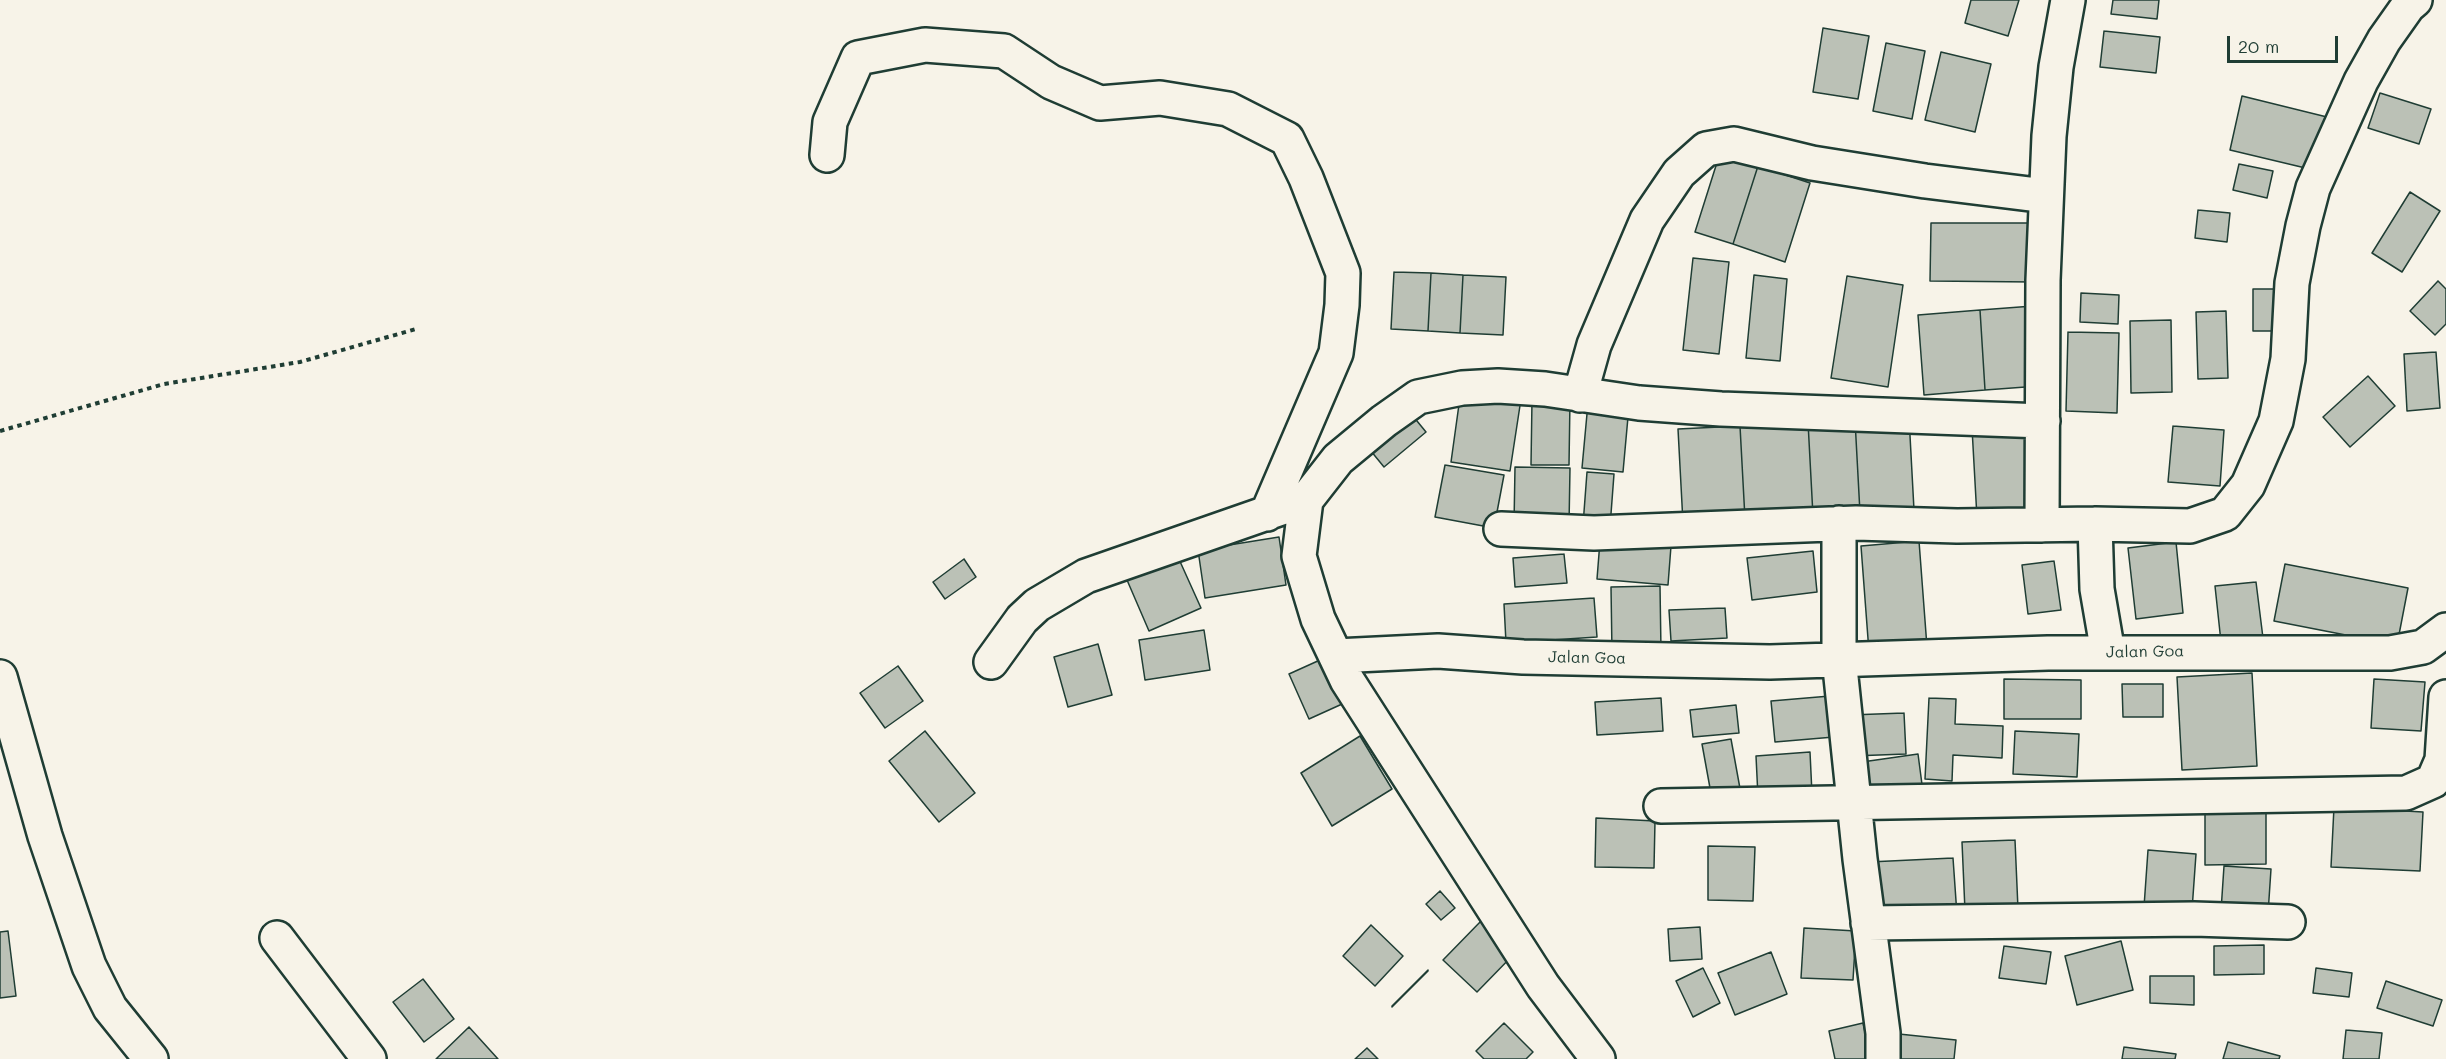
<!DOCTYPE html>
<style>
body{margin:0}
#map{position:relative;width:2446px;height:1059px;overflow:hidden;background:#f7f3e8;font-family:Mali,sans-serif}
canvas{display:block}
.scale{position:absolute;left:2227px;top:36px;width:111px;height:27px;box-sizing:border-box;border:3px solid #1f3d34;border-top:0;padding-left:8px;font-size:18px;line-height:21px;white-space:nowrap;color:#1f3d34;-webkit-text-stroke:4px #f7f3e8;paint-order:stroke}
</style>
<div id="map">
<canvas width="2446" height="1059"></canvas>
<div class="scale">20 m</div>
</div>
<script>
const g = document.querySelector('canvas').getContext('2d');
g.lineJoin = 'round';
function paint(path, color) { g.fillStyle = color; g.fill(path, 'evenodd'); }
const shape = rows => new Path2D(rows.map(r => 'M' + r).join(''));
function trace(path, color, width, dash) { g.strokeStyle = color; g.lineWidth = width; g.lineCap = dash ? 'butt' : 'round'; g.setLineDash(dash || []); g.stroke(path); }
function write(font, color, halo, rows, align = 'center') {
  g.font = font + ' Mali,sans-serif'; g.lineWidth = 4.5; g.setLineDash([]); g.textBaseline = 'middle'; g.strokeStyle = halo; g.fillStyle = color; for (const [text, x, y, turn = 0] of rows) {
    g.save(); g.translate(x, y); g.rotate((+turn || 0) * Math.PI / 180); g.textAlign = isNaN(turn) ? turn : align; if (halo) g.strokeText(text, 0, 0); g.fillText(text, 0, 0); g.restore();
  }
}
const building = shape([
 [1971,0,2019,0,2008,36,1965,23,1971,0],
 [2113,0,2159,0,2157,19,2111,14,2113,0],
 [1823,28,1869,36,1858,99,1813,92,1823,28],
 [2104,31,2160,37,2156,73,2100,67,2104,31],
 [1886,43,1925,51,1912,119,1873,111,1886,43],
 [1941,52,1991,64,1975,132,1925,120,1941,52],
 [2380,93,2431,109,2419,144,2368,128,2380,93],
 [2242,96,2331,118,2318,171,2230,150,2242,96],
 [1720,153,1758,166,1733,244,1695,232,1720,153],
 [2239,164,2273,171,2267,198,2233,190,2239,164],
 [1758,166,1810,183,1785,262,1733,244,1758,166],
 [2410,192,2440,211,2402,272,2372,253,2410,192],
 [2198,210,2230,213,2227,242,2195,238,2198,210],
 [1931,223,2035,223,2034,282,1930,281,1931,223],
 [1693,258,1729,262,1719,354,1683,350,1693,258],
 [1394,272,1431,273,1428,331,1391,329,1394,272],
 [1431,273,1463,275,1460,333,1428,331,1431,273],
 [1463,275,1506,277,1503,335,1460,333,1463,275],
 [1754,275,1787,279,1780,361,1746,358,1754,275],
 [1847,276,1903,285,1888,387,1831,378,1847,276],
 [2438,281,2446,289,2446,324,2435,335,2410,311,2438,281],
 [2253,289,2279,289,2279,331,2253,331,2253,289],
 [2081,293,2119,295,2118,324,2080,322,2081,293],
 [2033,306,2039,386,1985,390,1980,310,2033,306],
 [1980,310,1985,390,1924,395,1918,315,1980,310],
 [2226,311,2228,378,2198,379,2196,312,2226,311],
 [2171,320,2172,392,2131,393,2130,321,2171,320],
 [2068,332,2119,333,2117,413,2066,411,2068,332],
 [2436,352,2440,408,2407,411,2404,354,2436,352],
 [2368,376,2395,406,2350,447,2323,417,2368,376],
 [1461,390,1521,399,1510,471,1451,462,1461,390],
 [1532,400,1570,400,1569,465,1531,465,1532,400],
 [1588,403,1629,406,1623,472,1582,468,1588,403],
 [1408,410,1426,432,1384,467,1366,445,1408,410],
 [1909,417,1914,510,1860,513,1855,420,1909,417],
 [1855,420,1860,513,1813,516,1808,422,1855,420],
 [1808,422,1813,516,1745,519,1740,426,1808,422],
 [2030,425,2036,514,1977,518,1972,428,2030,425],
 [1740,426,1745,519,1683,523,1678,429,1740,426],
 [2173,426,2224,430,2220,486,2168,482,2173,426],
 [1445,465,1504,475,1494,528,1435,517,1445,465],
 [1515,467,1570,468,1569,525,1514,524,1515,467],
 [1587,472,1614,474,1610,527,1583,525,1587,472],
 [1279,537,1286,585,1205,598,1198,550,1279,537],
 [1600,541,1671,546,1668,585,1597,579,1600,541],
 [1919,541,1927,647,1869,652,1861,546,1919,541],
 [2176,542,2183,613,2136,619,2128,548,2176,542],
 [1813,551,1817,592,1752,600,1747,558,1813,551],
 [1564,554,1567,583,1515,587,1513,558,1564,554],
 [1178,557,1201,608,1149,631,1127,580,1178,557],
 [964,559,976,577,945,599,933,582,964,559],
 [2054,561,2061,610,2028,614,2022,565,2054,561],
 [2285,564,2408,588,2397,645,2274,621,2285,564],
 [2256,582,2263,638,2221,642,2215,586,2256,582],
 [1660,586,1661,651,1612,653,1611,587,1660,586],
 [1594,598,1597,637,1506,643,1504,604,1594,598],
 [1725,608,1727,638,1671,641,1669,610,1725,608],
 [1204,630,1210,670,1145,680,1139,640,1204,630],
 [1098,644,1112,695,1068,707,1054,657,1098,644],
 [1331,655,1351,700,1309,719,1289,674,1331,655],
 [898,666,923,701,885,728,860,693,898,666],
 [2252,673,2257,766,2182,770,2177,677,2252,673],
 [2004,679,2081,680,2081,719,2004,719,2004,679],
 [2374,679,2425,682,2421,731,2371,728,2374,679],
 [2122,684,2163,684,2163,717,2123,717,2122,684],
 [1830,696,1834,737,1775,742,1771,701,1830,696],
 [1661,698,1663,731,1597,735,1595,702,1661,698],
 [1929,698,1956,699,1955,724,2003,726,2002,758,1953,755,1952,781,1925,779,1929,698],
 [1736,705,1739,733,1693,737,1690,710,1736,705],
 [1904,713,1906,754,1852,756,1850,715,1904,713],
 [925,731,975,793,939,822,889,761,925,731],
 [2015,731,2079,734,2077,777,2013,774,2015,731],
 [1360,736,1392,789,1332,826,1301,773,1360,736],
 [1731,739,1741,794,1712,799,1702,744,1731,739],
 [1810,752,1812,794,1758,797,1756,756,1810,752],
 [1918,754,1923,792,1861,801,1855,763,1918,754],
 [2334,807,2423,812,2420,871,2331,867,2334,807],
 [2205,808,2266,808,2266,864,2205,865,2205,808],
 [1596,818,1655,821,1654,868,1595,867,1596,818],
 [2015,840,2018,909,1965,911,1962,842,2015,840],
 [1708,846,1755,847,1753,901,1708,900,1708,846],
 [2148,850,2196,854,2192,910,2144,907,2148,850],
 [1953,858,1957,915,1872,919,1869,862,1953,858],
 [2224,866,2271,869,2268,914,2221,911,2224,866],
 [1440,891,1455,908,1441,920,1426,904,1440,891],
 [1482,920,1516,952,1477,992,1443,960,1482,920],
 [1371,925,1403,956,1375,986,1343,956,1371,925],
 [1700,927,1702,959,1670,961,1668,929,1700,927],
 [1804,928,1856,931,1853,980,1801,978,1804,928],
 [8,931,16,996,0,998,0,932,8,931],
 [2121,941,2133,990,2077,1005,2065,956,2121,941],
 [2264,945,2264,974,2214,975,2214,946,2264,945],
 [2004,946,2051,952,2046,984,1999,978,2004,946],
 [1771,952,1787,994,1735,1015,1718,973,1771,952],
 [1703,968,1720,1003,1693,1017,1676,981,1703,968],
 [2316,968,2352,973,2349,997,2313,993,2316,968],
 [1428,970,1428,971,1392,1007,1392,1006,1428,970],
 [2150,976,2194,976,2194,1005,2150,1003,2150,976],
 [423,979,454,1019,424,1042,393,1002,423,979],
 [2386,981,2442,1000,2433,1026,2377,1008,2386,981],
 [1504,1023,1533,1052,1526,1059,1484,1059,1476,1051,1504,1023],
 [1863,1023,1871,1059,1835,1059,1829,1031,1863,1023],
 [469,1027,498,1059,436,1059,469,1027],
 [2346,1030,2382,1033,2379,1059,2343,1059,2346,1030],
 [1899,1034,1956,1040,1954,1059,1897,1059,1899,1034],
 [2228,1042,2280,1056,2279,1059,2223,1059,2228,1042],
 [2124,1047,2176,1054,2175,1059,2122,1059,2124,1047],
 [1367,1048,1378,1059,1355,1059,1367,1048]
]);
paint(building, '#bbc1b6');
trace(building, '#1f3d34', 1.5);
const minor = shape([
 [827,155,830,122,858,58,925,45,1004,51,1051,82,1100,103,1160,98,1228,109,1287,139,1306,178,1343,273,1342,305,1336,353,1267,514],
 [1580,395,1594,345,1647,220,1679,173,1706,149,1734,144,1812,163,1925,181,2046,196],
 [1839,523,1839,658,1860,859,1883,1033,1883,1059],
 [2042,525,2043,280,2049,136,2056,67,2068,0],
 [1501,529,1594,533,1856,523,1957,526,2095,524],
 [2108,653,2097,589,2095,524,2190,526,2225,514,2248,485,2276,421,2288,359,2292,283,2303,226,2313,188,2361,81,2384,40,2408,6,2415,0],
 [1336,656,1438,651,1523,657,1770,662,2048,653,2390,653,2423,647,2446,630],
 [991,662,1022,619,1037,605,1086,576,1287,506],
 [0,677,45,836,89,966,110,1008,151,1059],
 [1661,806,2406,793,2433,781,2442,760,2446,697],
 [1868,923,2194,919,2288,922],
 [277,938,369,1059],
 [1598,1059,1543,986,1347,680,1318,619,1299,556,1306,500,1338,459,1384,421,1418,397,1462,388,1498,386,1545,389,1639,403,1721,409,2043,421]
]);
trace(minor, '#1f3d34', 38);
trace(shape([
 [0,431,164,384,300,362,416,329]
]), '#1f3d34', 4, [4.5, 4.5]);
trace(minor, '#f7f3e8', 33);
write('16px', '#1f3d34', '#f7f3e8', [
 ["Jalan Goa",2145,652,-1],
 ["Jalan Goa",1587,658,1]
]);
</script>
